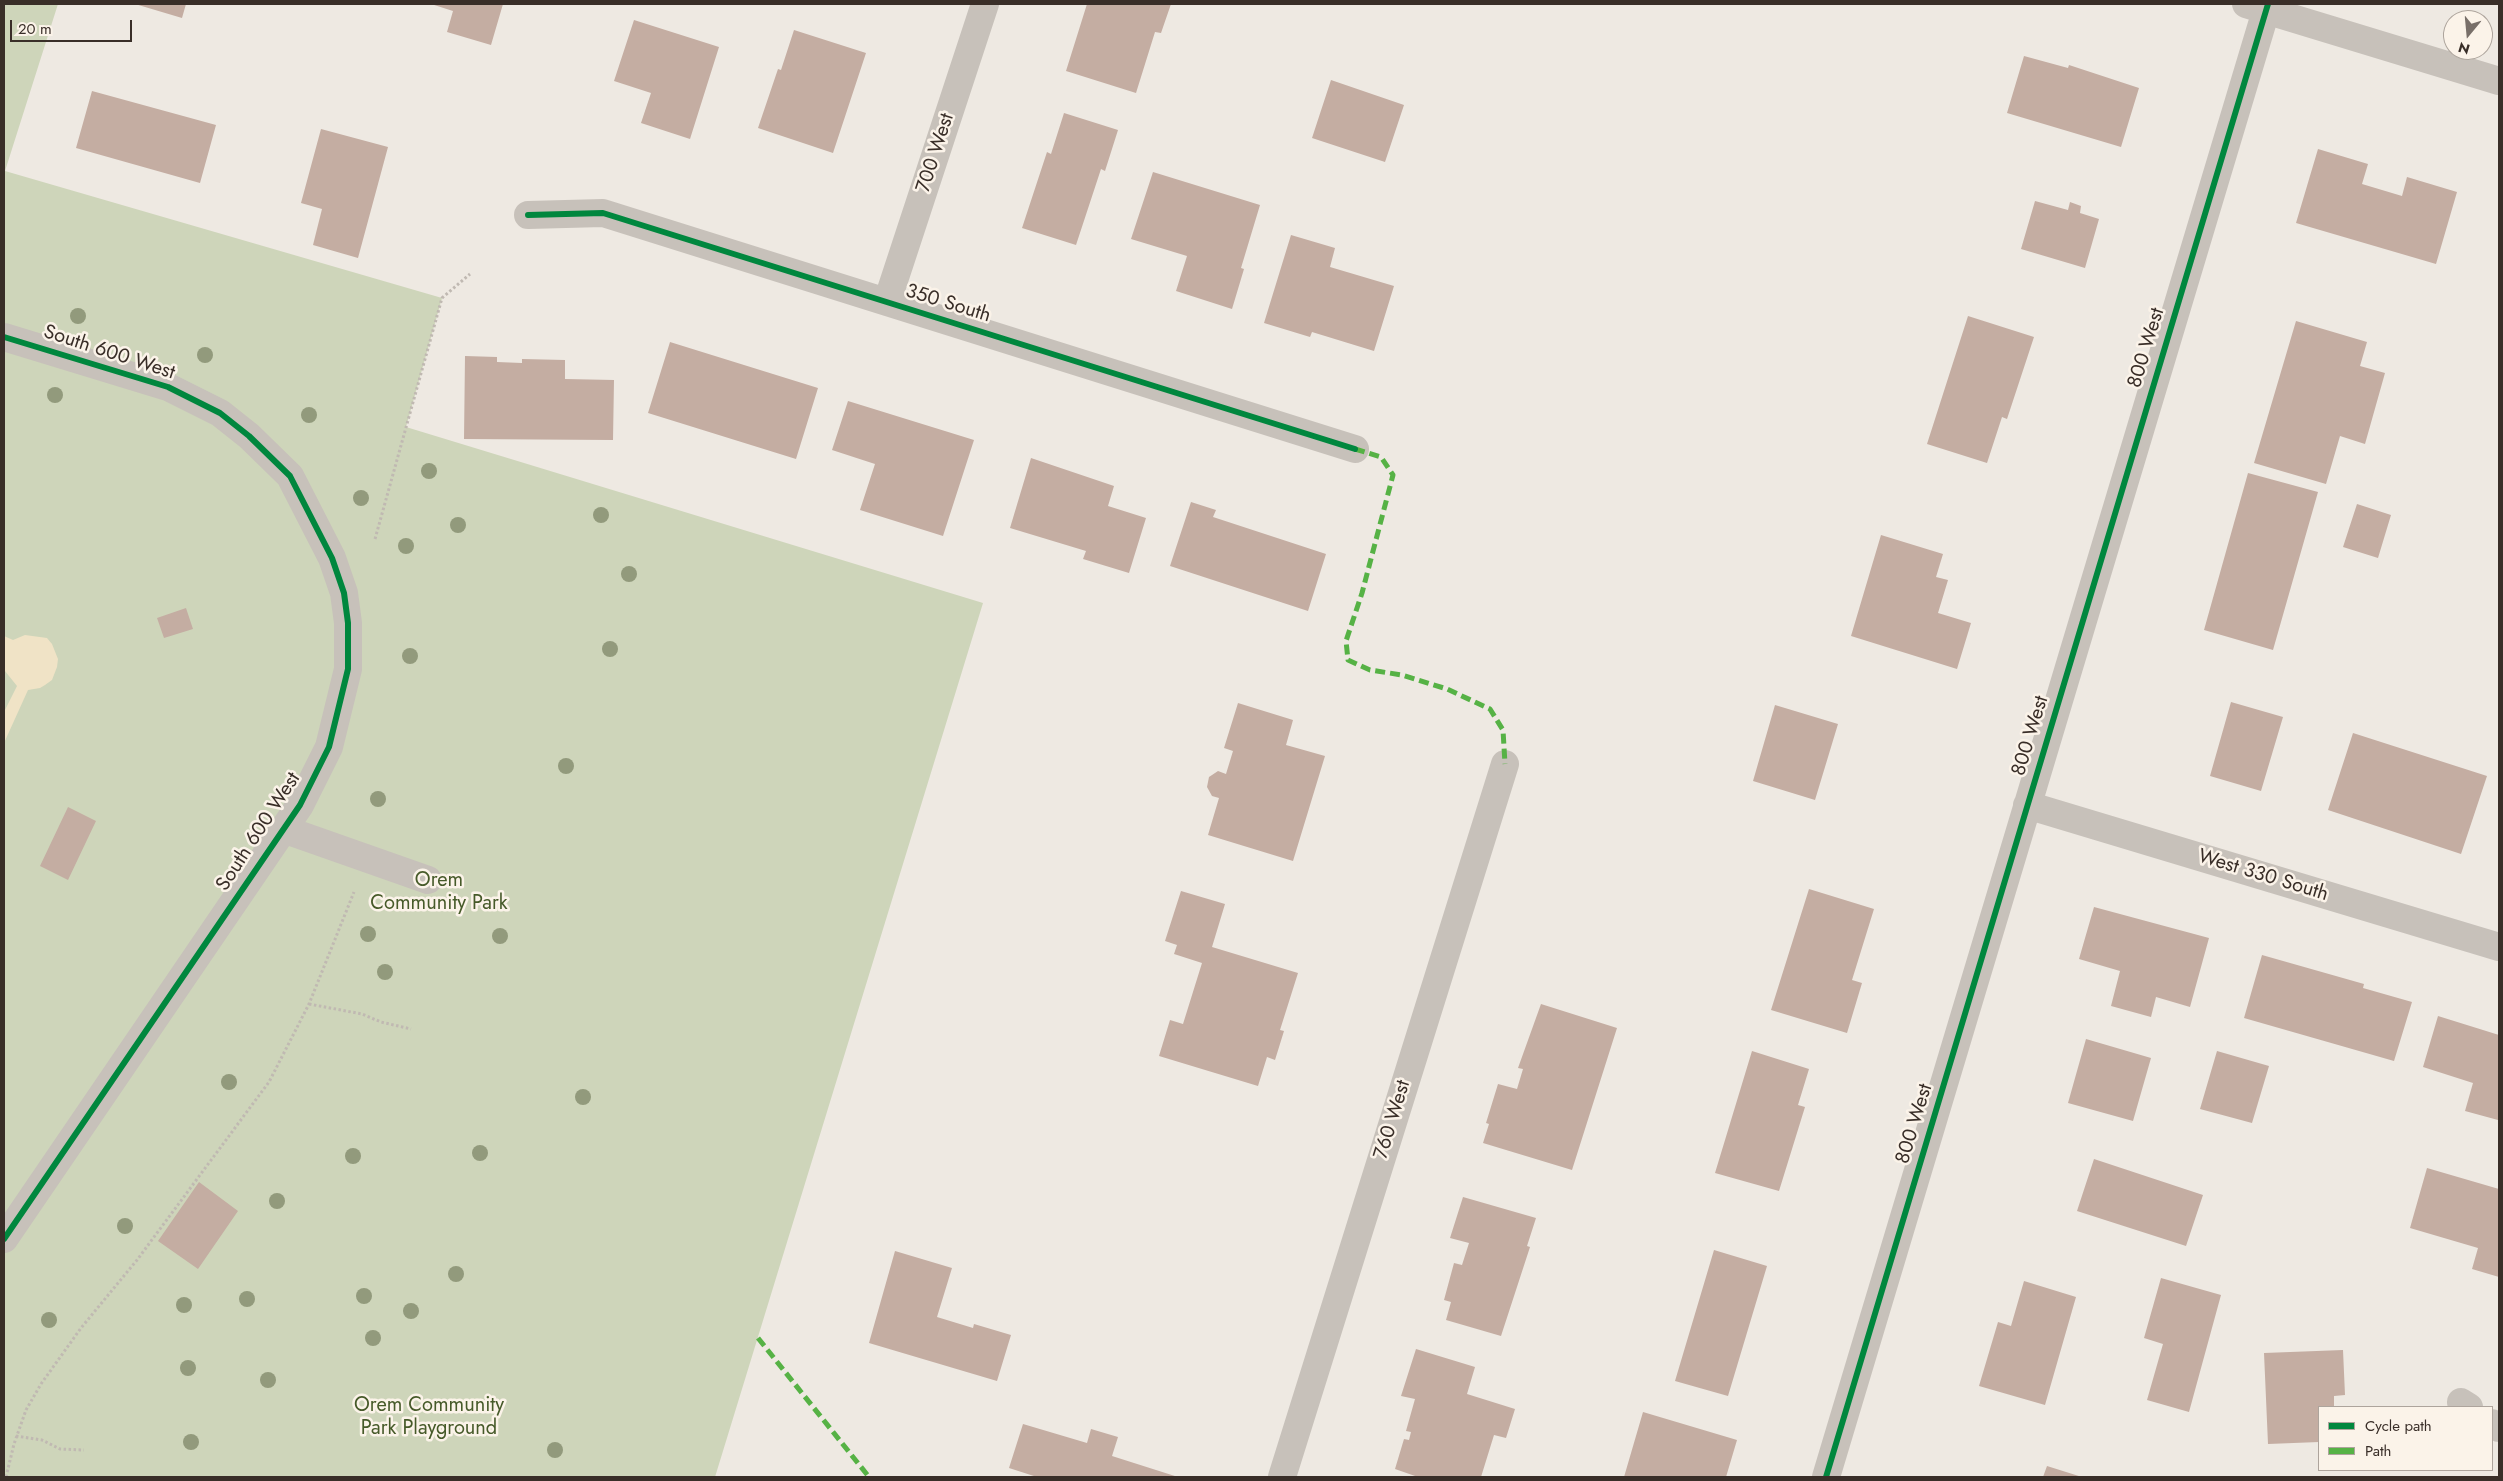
<!DOCTYPE html>
<style>
body{margin:0}
#map{position:relative;width:2503px;height:1481px;overflow:hidden;background:#eee9e2;font-family:Jost,sans-serif}
canvas{display:block}
.frame{position:absolute;inset:0;border:5px solid #392e28;pointer-events:none}
.legend{position:absolute;left:2318px;top:1406px;width:175px;height:65px;box-sizing:border-box;background:#fbf3e9;border:1px solid #ada49c;margin:0;padding:6px 9px;list-style:none;font-size:15px;color:#392e28}
.legend li{display:flex;align-items:center;gap:10px;height:25px}
.legend b{width:25px;border:1px solid #ada49c}
.north{position:absolute;left:2443px;top:10px;width:50px;height:50px;box-sizing:border-box;background:#fbf3e9;border:1px solid #ada49c;border-radius:50%;rotate:197deg;font-size:14px;font-weight:700;line-height:20px;text-align:center;color:#392e28}
.north::after{content:'';display:block;margin:auto;width:18px;height:22px;background:#786f69;clip-path:polygon(50% 0,100% 100%,50% 72%,0 100%)}
.scale{position:absolute;left:10px;top:20px;width:122px;height:22px;box-sizing:border-box;border:2px solid #392e28;border-top:0;padding-left:6px;font-size:15px;line-height:18px;white-space:nowrap;color:#392e28;-webkit-text-stroke:4px #fbf3e9;paint-order:stroke}
</style>
<div id="map">
<canvas width="2503" height="1481"></canvas>
<div class="frame"></div>
<ul class="legend">
<li><b style="height:6px;background:#00873e"></b>Cycle path</li>
<li><b style="height:6px;background:#56b245"></b>Path</li>
</ul>
<div class="north">N</div>
<div class="scale">20 m</div>
</div>
<script>
const g = document.querySelector('canvas').getContext('2d');
g.lineJoin = 'round';
function paint(path, color) { g.fillStyle = color; g.fill(path, 'evenodd'); }
const shape = rows => new Path2D(rows.map(r => 'M' + r).join(''));
function trace(path, color, width, dash) { g.strokeStyle = color; g.lineWidth = width; g.lineCap = dash ? 'butt' : 'round'; g.setLineDash(dash || []); g.stroke(path); }
function write(font, color, halo, rows, align = 'center') {
  g.font = font + ' Jost,sans-serif'; g.lineWidth = 5; g.setLineDash([]); g.textBaseline = 'middle'; g.strokeStyle = halo; g.fillStyle = color; for (const [text, x, y, turn = 0] of rows) {
    g.save(); g.translate(x, y); g.rotate((+turn || 0) * Math.PI / 180); g.textAlign = isNaN(turn) ? turn : align; if (halo) g.strokeText(text, 0, 0); g.fillText(text, 0, 0); g.restore();
  }
}
paint(shape([
 [4,4,58,4,5,171,442,298,406,427,983,603,715,1477,4,1477]
]), '#ced5ba');
paint(shape([
 [25,635,47,638,52,644,58,659,57,667,52,680,45,685,40,688,28,690,4,743,4,712,17,686,5,671,4,636,13,640]
]), '#f0e3c6');
paint(shape([
 [135,4,186,4,182,18],
 [431,4,503,4,491,45,447,32,453,11],
 [1087,4,1171,4,1161,33,1155,32,1136,93,1066,71],
 [634,20,719,47,690,139,641,123,651,93,614,81],
 [794,30,866,53,833,153,758,128,778,69,781,70],
 [2024,56,2068,68,2069,65,2139,88,2121,147,2007,113],
 [1331,80,1404,105,1385,162,1312,138],
 [92,91,216,125,200,183,76,148],
 [1064,113,1118,130,1105,171,1101,169,1076,245,1022,228,1047,152,1051,154],
 [321,129,388,147,358,258,313,245,322,209,301,203],
 [2318,149,2368,164,2362,184,2402,196,2407,177,2457,192,2436,264,2296,223],
 [1153,172,1260,205,1241,268,1244,269,1232,309,1176,291,1187,256,1131,239],
 [2035,201,2068,210,2070,202,2081,206,2080,213,2099,219,2085,268,2021,249],
 [1291,235,1335,248,1330,267,1394,286,1374,351,1312,332,1310,337,1264,323],
 [1968,316,2034,337,2007,419,2002,417,1987,463,1927,444],
 [2296,321,2367,342,2360,366,2385,373,2365,444,2340,436,2326,484,2254,463],
 [670,342,818,388,796,459,648,413],
 [465,356,497,357,497,362,522,363,522,359,565,360,565,379,614,380,613,440,464,439],
 [848,401,974,440,943,536,860,510,875,464,832,450],
 [1031,458,1114,486,1108,506,1146,518,1129,573,1083,559,1086,551,1010,528],
 [2248,473,2318,492,2273,650,2204,630],
 [1191,502,1216,510,1213,517,1326,554,1308,611,1170,566],
 [2357,504,2391,515,2378,558,2343,547],
 [1881,535,1943,554,1936,577,1948,580,1938,613,1971,623,1957,669,1851,636],
 [186,608,193,629,164,638,157,618],
 [2231,702,2283,717,2261,791,2210,776],
 [1238,703,1293,720,1286,745,1325,756,1293,861,1208,835,1219,798,1212,796,1207,787,1209,777,1218,771,1226,774,1233,751,1224,748],
 [1775,705,1838,724,1815,800,1753,781],
 [2353,733,2487,776,2461,854,2328,810],
 [68,807,96,821,68,880,40,866],
 [1809,889,1874,909,1852,980,1862,983,1847,1033,1771,1010],
 [1181,891,1225,904,1212,947,1298,973,1280,1030,1284,1031,1275,1060,1267,1057,1258,1086,1159,1056,1170,1020,1183,1024,1202,963,1174,954,1177,945,1165,941],
 [2094,907,2209,938,2190,1007,2156,997,2151,1017,2111,1006,2120,971,2079,959],
 [2262,955,2364,984,2363,988,2412,1002,2394,1061,2244,1018],
 [1541,1004,1617,1028,1572,1170,1483,1143,1489,1124,1486,1123,1498,1084,1517,1089,1523,1069,1518,1068],
 [2438,1016,2499,1035,2498,1120,2465,1111,2473,1083,2423,1067],
 [2086,1039,2151,1058,2133,1121,2068,1103],
 [1752,1051,1809,1069,1798,1105,1805,1107,1779,1191,1715,1173],
 [2217,1051,2269,1066,2252,1123,2200,1109],
 [2094,1159,2203,1195,2186,1246,2077,1211],
 [2427,1168,2499,1189,2499,1277,2472,1269,2478,1248,2410,1228],
 [199,1182,238,1211,198,1269,158,1241],
 [1463,1197,1536,1218,1527,1246,1530,1247,1501,1336,1446,1320,1451,1302,1444,1300,1454,1263,1462,1265,1469,1243,1450,1238],
 [1714,1250,1767,1266,1728,1396,1675,1381],
 [895,1251,952,1268,937,1317,973,1328,974,1324,1011,1335,997,1381,869,1343],
 [2161,1278,2221,1295,2189,1412,2147,1400,2163,1344,2144,1338],
 [2024,1281,2076,1297,2045,1405,1979,1386,1998,1322,2011,1326],
 [1416,1349,1475,1367,1467,1394,1515,1409,1506,1438,1494,1435,1481,1477,1418,1477,1395,1469,1404,1439,1409,1440,1411,1432,1406,1431,1415,1399,1401,1396],
 [2343,1350,2345,1395,2334,1396,2334,1407,2319,1407,2319,1442,2268,1444,2264,1353],
 [1643,1412,1737,1440,1726,1477,1624,1477],
 [1023,1424,1087,1443,1091,1429,1118,1437,1112,1456,1178,1477,1037,1477,1009,1468],
 [2047,1466,2082,1477,2043,1477]
]), '#c4ada2');
trace(shape([
 [375,539,442,298,470,274],
 [309,1004,362,1014,381,1022,411,1029],
 [16,1436,42,1440,60,1449,84,1450],
 [6,1477,14,1444,26,1410,41,1384,81,1328,137,1260,269,1082,309,1004,354,892]
]), '#c0b9b2', 3, [2.5, 2.5]);
trace(shape([
 [2246,4,2499,81],
 [528,215,603,213,1355,449],
 [887,302,985,4],
 [4,337,168,387,220,413,249,436,290,476,332,558,344,593,348,623,348,669,329,747,300,805,4,1239],
 [2027,805,2499,947],
 [283,829,428,880],
 [2461,1402,2469,1407],
 [2492,1423,2499,1428],
 [1282,1477,1505,764],
 [1826,1477,2268,4]
]), '#c7c1ba', 28);
trace(shape([
 [1355,449,1381,457,1393,475,1362,593,1346,641,1348,660,1370,670,1402,675,1447,689,1490,709,1503,730,1505,764],
 [758,1338,869,1477]
]), '#56b245', 5, [10, 5]);
trace(shape([
 [528,215,603,213,1355,449],
 [4,337,168,387,220,413,249,436,290,476,332,558,344,593,348,623,348,669,329,747,300,805,4,1239],
 [1826,1477,2268,4]
]), '#00873e', 6);
g.fillStyle = '#929a7c';
for (const [x, y] of [
 [78,316],
 [205,355],
 [55,395],
 [309,415],
 [429,471],
 [361,498],
 [601,515],
 [458,525],
 [406,546],
 [629,574],
 [610,649],
 [410,656],
 [566,766],
 [378,799],
 [368,934],
 [500,936],
 [385,972],
 [229,1082],
 [583,1097],
 [480,1153],
 [353,1156],
 [277,1201],
 [125,1226],
 [456,1274],
 [364,1296],
 [247,1299],
 [184,1305],
 [411,1311],
 [49,1320],
 [373,1338],
 [188,1368],
 [268,1380],
 [191,1442],
 [555,1450]
]) { g.beginPath(); g.arc(x, y, 8, 0, 2 * Math.PI); g.fill(); }
write('20px', '#392e28', '#fbf3e9', [
 ["700 West",936,153,-72],
 ["350 South",948,304,17],
 ["800 West",2147,348,-73],
 ["South 600 West",109,353,18],
 ["800 West",2031,736,-73],
 ["South 600 West",259,832,-57],
 ["West 330 South",2263,876,17],
 ["760 West",1393,1120,-73],
 ["800 West",1915,1124,-73]
]);
write('20px', '#465a29', '#fbf3e9', [
 ["Orem",439,881],
 ["Community Park",439,904],
 ["Orem Community",429,1406],
 ["Park Playground",429,1429]
]);
</script>
